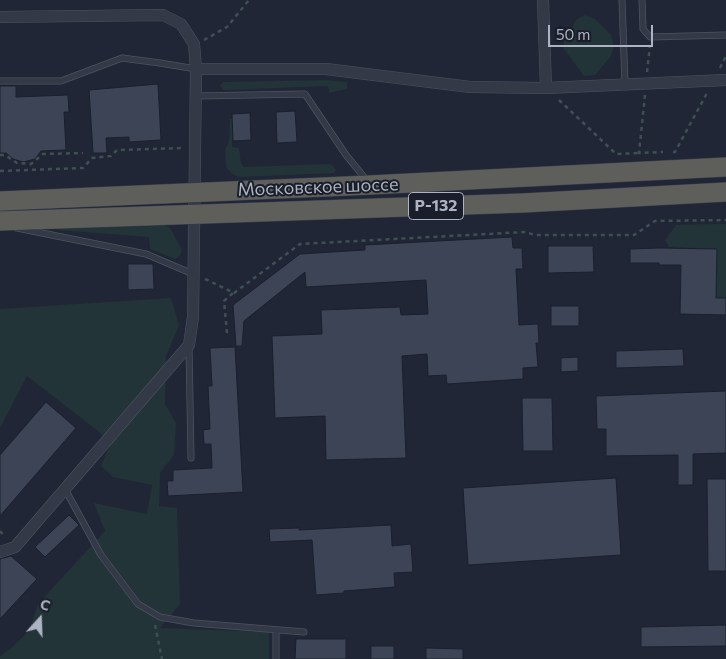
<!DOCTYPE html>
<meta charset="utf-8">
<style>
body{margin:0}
#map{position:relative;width:726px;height:659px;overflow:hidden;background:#202635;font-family:Commissioner,sans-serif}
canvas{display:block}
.north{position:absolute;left:15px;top:594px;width:50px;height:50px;-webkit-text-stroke:4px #191e2a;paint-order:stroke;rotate:20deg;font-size:14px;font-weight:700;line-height:20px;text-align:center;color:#adb3c3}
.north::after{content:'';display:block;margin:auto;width:18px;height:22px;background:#adb3c3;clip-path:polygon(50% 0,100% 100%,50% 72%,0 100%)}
.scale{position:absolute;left:548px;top:25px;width:105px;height:22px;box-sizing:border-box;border:2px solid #adb3c3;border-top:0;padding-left:6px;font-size:15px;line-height:18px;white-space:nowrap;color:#adb3c3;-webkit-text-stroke:4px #191e2a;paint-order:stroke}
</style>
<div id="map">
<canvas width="726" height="659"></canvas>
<div class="north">С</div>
<div class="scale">50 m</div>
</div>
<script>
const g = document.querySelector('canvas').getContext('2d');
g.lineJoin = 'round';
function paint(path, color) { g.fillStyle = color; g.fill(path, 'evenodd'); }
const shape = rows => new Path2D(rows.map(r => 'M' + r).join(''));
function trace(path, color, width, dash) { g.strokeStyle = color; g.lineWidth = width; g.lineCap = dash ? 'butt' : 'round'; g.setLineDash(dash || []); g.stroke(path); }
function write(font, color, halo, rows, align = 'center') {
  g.font = font + ' Commissioner,sans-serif'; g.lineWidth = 4; g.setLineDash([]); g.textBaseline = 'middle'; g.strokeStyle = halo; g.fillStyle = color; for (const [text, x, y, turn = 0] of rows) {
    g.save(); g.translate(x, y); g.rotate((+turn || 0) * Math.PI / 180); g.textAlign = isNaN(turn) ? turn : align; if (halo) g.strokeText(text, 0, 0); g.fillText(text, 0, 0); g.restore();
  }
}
paint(shape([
 [585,15,595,19,611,35,614,46,611,56,595,75,584,76,564,49,564,41,577,19],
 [326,80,347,82,347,89,329,93,328,86,224,90,220,86,223,82],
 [230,119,232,119,232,147,239,148,241,163,244,167,329,164,333,166,336,170,334,173,239,177,232,174,226,167,225,149,229,142],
 [160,223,170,228,182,250,180,256,175,259,150,249,149,237,58,230,55,228],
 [726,224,726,298,716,298,717,249,669,247,665,240,676,225],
 [171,298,179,325,166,356,165,404,176,423,174,455,160,473,159,506,177,508,180,604,160,628,269,632,269,659,0,659,0,656,9,650,29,631,38,604,105,531,94,503,147,514,152,485,113,477,101,466,110,444,98,431,27,376,0,428,0,309]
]), '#223438');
const building = shape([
 [158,84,161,140,129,142,129,137,106,138,107,153,93,153,89,90,158,84],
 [0,86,16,86,16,97,68,95,69,112,64,112,66,150,41,151,35,159,23,162,13,159,6,153,0,153,0,86],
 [295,111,297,142,277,143,276,112,295,111],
 [250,113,251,140,233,141,232,114,250,113],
 [512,237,513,248,522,248,523,269,516,269,519,325,538,324,539,343,536,343,538,367,523,368,523,379,447,384,446,375,428,376,427,354,402,356,406,458,326,460,325,416,275,418,272,336,322,334,321,310,400,307,401,315,428,314,426,280,306,287,305,272,244,321,242,346,236,346,233,305,300,254,365,250,365,245,512,237],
 [548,246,593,246,594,272,548,273,548,246],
 [659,248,717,249,716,298,726,298,726,315,680,314,681,265,659,265,659,263,630,263,630,249,659,248],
 [128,264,153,264,154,289,128,290,128,264],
 [551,306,579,306,579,326,551,326,551,306],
 [235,347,243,492,168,496,167,481,173,481,173,470,212,468,211,444,204,444,203,430,210,429,208,386,212,386,210,348,235,347],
 [683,349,684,366,616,368,616,351,683,349],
 [578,357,578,371,561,372,561,358,578,357],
 [726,391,726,453,693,454,693,485,678,485,678,455,606,456,606,429,597,429,596,396,726,391],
 [522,398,552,398,553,451,523,451,522,398],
 [46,402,76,428,0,516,0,455,46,402],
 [616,478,621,555,468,565,463,488,616,478],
 [707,479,726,479,726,571,708,571,707,479],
 [69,515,79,525,45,557,35,547,69,515],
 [391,525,392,546,411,544,413,572,394,573,395,587,344,591,344,593,316,595,312,540,270,542,269,529,299,528,299,530,391,525],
 [11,556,37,579,0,619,0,559,11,556],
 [726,625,726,646,641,647,641,627,726,625],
 [296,639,346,639,346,659,295,659,296,639],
 [371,646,394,646,394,659,371,659,371,646],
 [426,648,463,649,463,659,426,659,426,648]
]);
paint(building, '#3c4456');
trace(building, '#1b202d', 1);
const service = shape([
 [622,0,625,84],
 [642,0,643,29,650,37,726,35],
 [0,81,61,81,122,58,160,63,196,69],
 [195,96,305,94,346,155,368,182],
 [17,228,146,254,193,274],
 [189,347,191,458],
 [65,489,101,555,138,604,160,617,194,623,304,632],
 [276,630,276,659]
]);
const minor = shape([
 [543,0,546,88],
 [0,17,163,15,181,24,194,44,196,69,193,317,189,345,15,547,0,552],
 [196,69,326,69,470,87,546,88,726,80]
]);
const trunk = shape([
 [0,201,370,185,726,167],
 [0,221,523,203,726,192]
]);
trace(service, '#4d5361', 7);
trace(minor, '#4d5361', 12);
trace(trunk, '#3b404e', 20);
trace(shape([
 [204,40,227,27,249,0],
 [720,68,726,56],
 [647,72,650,45],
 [645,95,639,153,663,152],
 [559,100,616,154,639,153],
 [673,152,675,152,707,93],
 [0,155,5,155,17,163,31,164,43,154,83,153],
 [0,171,83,168,92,158,111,156,117,150,184,148],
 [205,279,234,293,300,244,525,232,535,235,634,235,655,221,726,220],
 [227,333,224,301,233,293],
 [0,531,5,537],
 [155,625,162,659]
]), '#3f4f54', 2.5, [4, 4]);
trace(service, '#333946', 5.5);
trace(minor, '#333946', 11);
trace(trunk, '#5e5e5b', 19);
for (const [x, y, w] of [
 [436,206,55]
]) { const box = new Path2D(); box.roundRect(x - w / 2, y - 13.5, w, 27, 4); g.fillStyle = '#191e2a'; g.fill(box); trace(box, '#adb3c3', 1); }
write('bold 16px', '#adb3c3', null, [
 ["Р-132",436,206]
]);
write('18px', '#adb3c3', '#191e2a', [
 ["Московское шоссе",318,187,-2]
]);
</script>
